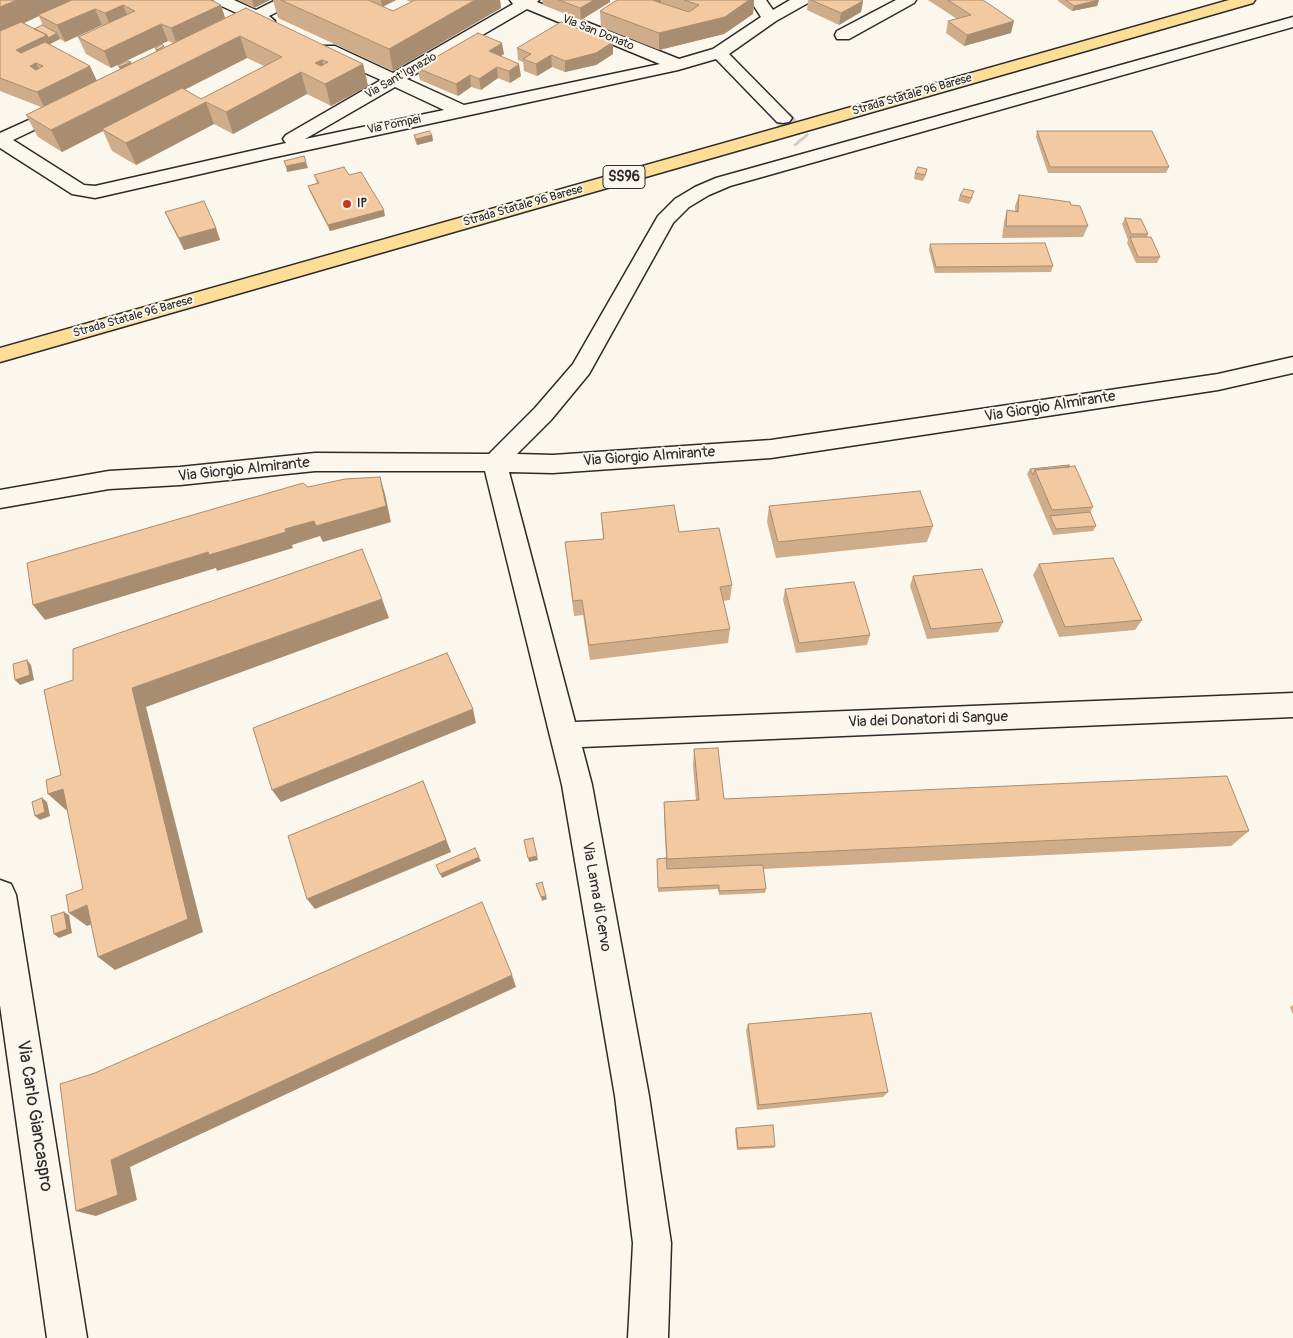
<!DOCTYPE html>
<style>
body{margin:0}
canvas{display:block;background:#fbf7ec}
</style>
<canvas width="1293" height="1338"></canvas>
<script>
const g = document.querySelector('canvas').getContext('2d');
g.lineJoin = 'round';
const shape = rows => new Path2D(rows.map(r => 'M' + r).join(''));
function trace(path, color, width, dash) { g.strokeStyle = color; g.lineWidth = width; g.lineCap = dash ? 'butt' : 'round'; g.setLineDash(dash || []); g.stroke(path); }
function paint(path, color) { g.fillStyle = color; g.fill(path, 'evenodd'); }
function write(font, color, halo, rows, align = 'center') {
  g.font = font + ' Pangolin,sans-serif'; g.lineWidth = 4; g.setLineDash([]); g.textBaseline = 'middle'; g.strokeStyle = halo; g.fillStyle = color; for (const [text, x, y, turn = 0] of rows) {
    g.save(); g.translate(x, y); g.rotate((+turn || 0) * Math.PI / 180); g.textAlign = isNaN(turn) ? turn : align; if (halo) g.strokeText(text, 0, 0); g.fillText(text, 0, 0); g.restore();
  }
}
trace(shape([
 [783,118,802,141]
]), '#d1cec5', 18, [18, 9]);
const minor = shape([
 [213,0,234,0,256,10,276,0,297,0,295,3,269,16,275,21,273,24,267,26,256,22,227,35,221,34,219,30,221,26,243,16,215,3,213,0],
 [510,0,539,0,537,2,679,59,713,49,761,17,750,0,766,0,773,10,790,0,810,0,808,3,776,21,729,54,792,118,789,122,783,123,777,122,716,59,678,70,271,158,95,198,72,194,0,148,0,133,64,104,70,105,73,109,70,113,13,140,84,185,95,186,286,143,283,139,286,135,381,80,323,54,321,50,323,46,335,46,393,73,513,4,510,0],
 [527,9,660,64,464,105,407,79,527,9],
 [395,87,444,110,305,139,395,87],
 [896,0,916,0,914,3,849,39,837,39,835,35,837,31,896,0],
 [1293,17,1293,27,730,186,709,195,689,207,673,223,589,374,551,420,517,454,553,455,771,440,1218,374,1293,357,1293,373,1218,390,771,458,553,473,509,472,575,722,1293,693,1293,717,582,747,592,785,649,1096,671,1243,668,1338,628,1338,633,1243,615,1096,562,785,485,471,315,471,180,485,109,489,0,508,0,490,109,471,180,467,315,453,489,454,535,408,573,364,658,216,675,199,695,187,716,178,1293,17],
 [0,880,11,884,16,895,87,1338,47,1338,0,1005,0,880]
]);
const primary = shape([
 [1229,0,1255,0,1253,3,0,362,0,348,1229,0]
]);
trace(minor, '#2b2b2b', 3);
trace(primary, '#2b2b2b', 3);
paint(minor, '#fbf7ec');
paint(primary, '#fedd96');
paint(shape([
 [0,0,70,1,221,5,225,18,363,64,368,86,331,106,307,94,233,134,214,124,136,165,112,151,103,131,62,152,38,137,26,115,41,107,0,91],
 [39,16,43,26,34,29,24,23],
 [102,25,103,26,78,37,86,54,111,68,168,41,173,43,165,47,164,46,155,48,156,52,131,64,131,62,118,65,120,69,96,81,50,44,60,39,65,42],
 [247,58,264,66,201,99,184,90],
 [238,0,270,0,254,8],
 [273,0,396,0,383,7,393,11,411,2,406,0,500,0,501,8,393,71,278,18],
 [542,0,610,0,610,2,581,20,543,5],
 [617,0,754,0,753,14,724,34,659,50,601,27,600,11],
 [808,0,862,0,863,1,861,12,839,25,807,10],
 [928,0,983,0,1011,33,964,46,946,33,948,21,957,19],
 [1058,0,1099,0,1097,6,1072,11,1058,1],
 [517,48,613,54,596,65,565,72,552,67,537,76,524,71,523,62,518,60],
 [504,54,501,56,521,76,510,83,498,78,481,90,471,87,458,96,420,80,417,68],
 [1037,131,1169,167,1166,173,1048,173,1036,137],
 [414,135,432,135,433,141,417,145,415,141],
 [927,169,926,175,923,181,914,179,915,173],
 [314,175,349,175,385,216,330,231,310,192,308,186,317,183],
 [960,195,973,197,969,204,958,201],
 [1019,195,1071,205,1088,226,1083,237,1002,238,1004,222,1007,210,1015,211,1015,206],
 [165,212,216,228,220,240,184,250,170,223],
 [1125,218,1148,234,1147,237,1160,257,1157,263,1136,263,1127,243,1128,240,1122,224],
 [930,244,1053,266,1051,272,935,273,929,250],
 [1069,465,1093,507,1090,512,1096,526,1093,531,1053,535,1027,474,1030,469],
 [769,506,933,526,927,542,776,558,767,522],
 [601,513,679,532,732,585,730,600,723,601,730,629,728,643,590,660,583,615,574,616,565,542,603,539],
 [1039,564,1142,620,1135,630,1059,637,1033,575],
 [913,576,1003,622,998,632,927,639,910,586],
 [785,589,870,635,867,645,796,653,783,600],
 [694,749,724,799,1249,831,1231,846,763,869,766,889,765,893,719,895,718,889,658,892,657,859,666,858,664,818,664,802,696,801,693,766],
 [1293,1005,1293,1015,1290,1007],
 [748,1024,888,1092,883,1097,757,1110,746,1030],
 [736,1128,775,1146,774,1148,737,1150,735,1130]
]), '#d0ad8a');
paint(shape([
 [17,0,70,0,70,2,38,15,39,16,0,34,0,7],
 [252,0,270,0,254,8],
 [381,0,396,0,382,7],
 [475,0,500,0,501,8,393,71,389,49],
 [594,0,610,0,610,2,581,20,580,8],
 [655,0,661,0,661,8,654,13],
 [749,0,754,0,753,14,724,34,659,50,659,33],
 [1099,0,1097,6,1072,11,1074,6],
 [863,1,861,12,839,25,841,13],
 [123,5,130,22,112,30,105,13],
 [221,5,226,21,177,45,171,28],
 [95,9,102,25,65,42,57,25],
 [1014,21,1011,33,964,46,967,35],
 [161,24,168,41,111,68,104,51],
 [57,33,60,39,50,44,54,52,24,67,16,50,47,35],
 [240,36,247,58,105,130,102,129,103,131,62,152,51,130],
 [613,42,613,54,596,65,565,72,565,61],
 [502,43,504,54,490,63,489,51],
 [551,55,552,67,537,76,536,64],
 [322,60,328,81,315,63],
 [131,62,133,68,122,73,119,67],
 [36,63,44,80,30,66],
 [363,64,368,86,331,106,325,84],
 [519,64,521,76,510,83,509,71],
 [90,66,98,83,45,109,37,92],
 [497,67,498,78,481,90,479,79],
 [301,72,307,94,233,134,226,112],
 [470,75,471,87,458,96,456,84],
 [206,102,214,124,136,165,126,143],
 [432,135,433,141,417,145,416,139],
 [306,162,308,168,287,172,286,166],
 [384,210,385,216,330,231,328,225],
 [216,228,220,240,184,250,179,238],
 [380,477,385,494,391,522,323,542,320,536,292,545,293,548,217,571,216,568,45,620,33,605,285,529],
 [382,599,389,618,146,707,203,932,115,970,98,957,132,688],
 [27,660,31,665,34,680,20,685,15,680],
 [473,709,476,723,281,802,272,790],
 [423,781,451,852,315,909,307,899],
 [63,789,80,805,66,810,48,794],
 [42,798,47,802,50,816,40,820,35,816],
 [537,856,538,860,529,862,528,858],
 [479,857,481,861,442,878,440,874],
 [546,896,547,899,542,901,541,897],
 [87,905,105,919,87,926,69,913],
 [64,912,69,915,72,933,59,938,54,934],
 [512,975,516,987,130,1167,137,1200,96,1216,76,1211,111,1160]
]), '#a98d71');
const building = shape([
 [0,0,17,0,0,7,0,0],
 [72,0,211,0,221,5,171,28,161,24,104,51,78,37,135,11,123,5,105,13,95,9,57,25,38,15,72,0],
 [281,0,368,0,393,11,415,0,475,0,389,49,281,0],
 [559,0,594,0,580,8,559,0],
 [617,0,652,0,689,12,699,5,684,0,749,0,725,17,659,33,600,11,617,0],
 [811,0,862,0,863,1,841,13,811,0],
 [948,0,983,0,1014,21,967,35,948,21,971,15,948,0],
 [1066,0,1098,0,1074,6,1066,0],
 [246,8,363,64,325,84,301,72,226,112,206,102,126,143,102,129,182,88,201,99,282,57,240,36,51,130,26,115,246,8],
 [322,60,328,62,321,66,315,63,322,60],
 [21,22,47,35,16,50,21,53,45,42,90,66,37,92,0,78,0,31,21,22],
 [36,63,43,66,36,70,30,66,36,63],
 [561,22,613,42,596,53,565,61,551,55,536,64,523,59,531,54,517,48,561,22],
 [42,25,57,33,48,38,47,35,34,29,42,25],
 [478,33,502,43,489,51,519,64,509,71,497,67,479,79,470,75,456,84,417,68,478,33],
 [162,44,164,46,157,50,155,48,162,44],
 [128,61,131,62,119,67,118,65,128,61],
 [429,131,432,135,416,139,414,135,429,131],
 [1037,131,1152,131,1169,167,1050,167,1037,131],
 [304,156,306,162,286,166,284,161,304,156],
 [344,167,349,175,361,172,384,210,328,225,308,186,319,183,314,175,344,167],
 [918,167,927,169,925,175,915,173,918,167],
 [964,189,974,191,971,198,960,195,964,189],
 [1019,195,1070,202,1071,205,1080,206,1088,226,1006,226,1007,210,1018,212,1019,195],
 [204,201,216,228,179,238,165,212,204,201],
 [1125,218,1141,219,1148,234,1131,234,1125,218],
 [1130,237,1151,237,1160,257,1138,257,1130,237],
 [1045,243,1053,266,936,267,930,244,1045,243],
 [1069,465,1069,467,1035,470,1033,475,1030,469,1069,465],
 [1075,466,1093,507,1052,510,1035,470,1075,466],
 [380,477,386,506,316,526,314,521,285,529,286,532,209,555,208,552,33,605,27,563,303,483,308,487,345,479,380,477],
 [920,491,933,526,778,542,769,506,920,491],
 [674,505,679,532,719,528,732,585,720,587,730,629,589,645,582,600,573,601,565,542,604,539,601,513,674,505],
 [1090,512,1096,526,1056,529,1050,516,1090,512],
 [362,549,382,599,132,688,188,919,98,957,87,905,69,913,66,895,83,889,63,789,48,794,46,780,61,775,44,690,73,680,73,649,362,549],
 [1113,558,1142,620,1065,627,1039,564,1113,558],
 [982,569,1003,622,931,629,913,576,982,569],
 [854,582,870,635,799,643,785,589,854,582],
 [447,653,473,709,272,790,253,728,447,653],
 [27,660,30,675,15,680,13,664,27,660],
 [718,748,724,799,1227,776,1249,831,667,859,664,802,699,800,694,749,718,748],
 [423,781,446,840,307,899,288,836,423,781],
 [42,798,45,812,35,816,32,802,42,798],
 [533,838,537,856,528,858,524,840,533,838],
 [475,848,479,857,440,874,436,865,475,848],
 [666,858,667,869,763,865,766,889,719,891,719,885,658,888,657,859,666,858],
 [542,882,546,896,541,897,536,884,542,882],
 [482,902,512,975,111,1160,118,1195,76,1211,60,1084,95,1073,482,902],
 [64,912,67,929,54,934,51,916,64,912],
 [871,1013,888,1092,759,1105,748,1024,871,1013],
 [773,1125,775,1146,738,1148,736,1128,773,1125]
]);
paint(building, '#f2c9a1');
trace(building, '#a98d71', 1);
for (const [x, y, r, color] of [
 [347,204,5,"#c8321e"]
]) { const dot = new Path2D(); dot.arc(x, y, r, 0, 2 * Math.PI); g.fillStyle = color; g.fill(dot); trace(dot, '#fbf7ec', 2); }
write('12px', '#2b2b2b', '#fbf7ec', [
 ["Via San Donato",598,33,22],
 ["Via Sant'Ignazio",401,76,-30],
 ["Strada Statale 96 Barese",912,95,-16],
 ["Via Pompei",394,125,-12],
 ["Strada Statale 96 Barese",523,206,-16],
 ["Strada Statale 96 Barese",133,317,-16]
]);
write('bold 12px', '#2b2b2b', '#fbf7ec', [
 ["IP",357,204]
], 'left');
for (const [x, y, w] of [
 [624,177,42]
]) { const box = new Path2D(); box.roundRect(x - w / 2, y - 11.5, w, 23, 4); g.fillStyle = '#fbf7ec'; g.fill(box); trace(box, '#2b2b2b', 1); }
write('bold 14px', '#2b2b2b', null, [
 ["SS96",624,177]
]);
write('15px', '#2b2b2b', '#fbf7ec', [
 ["Via Giorgio Almirante",1050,407,-9],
 ["Via Giorgio Almirante",649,457,-4],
 ["Via Giorgio Almirante",244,470,-6],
 ["Via dei Donatori di Sangue",928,720,-2],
 ["Via Lama di Cervo",596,897,80]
]);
write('18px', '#2b2b2b', '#fbf7ec', [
 ["Via Carlo Giancaspro",34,1116,81]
]);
</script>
